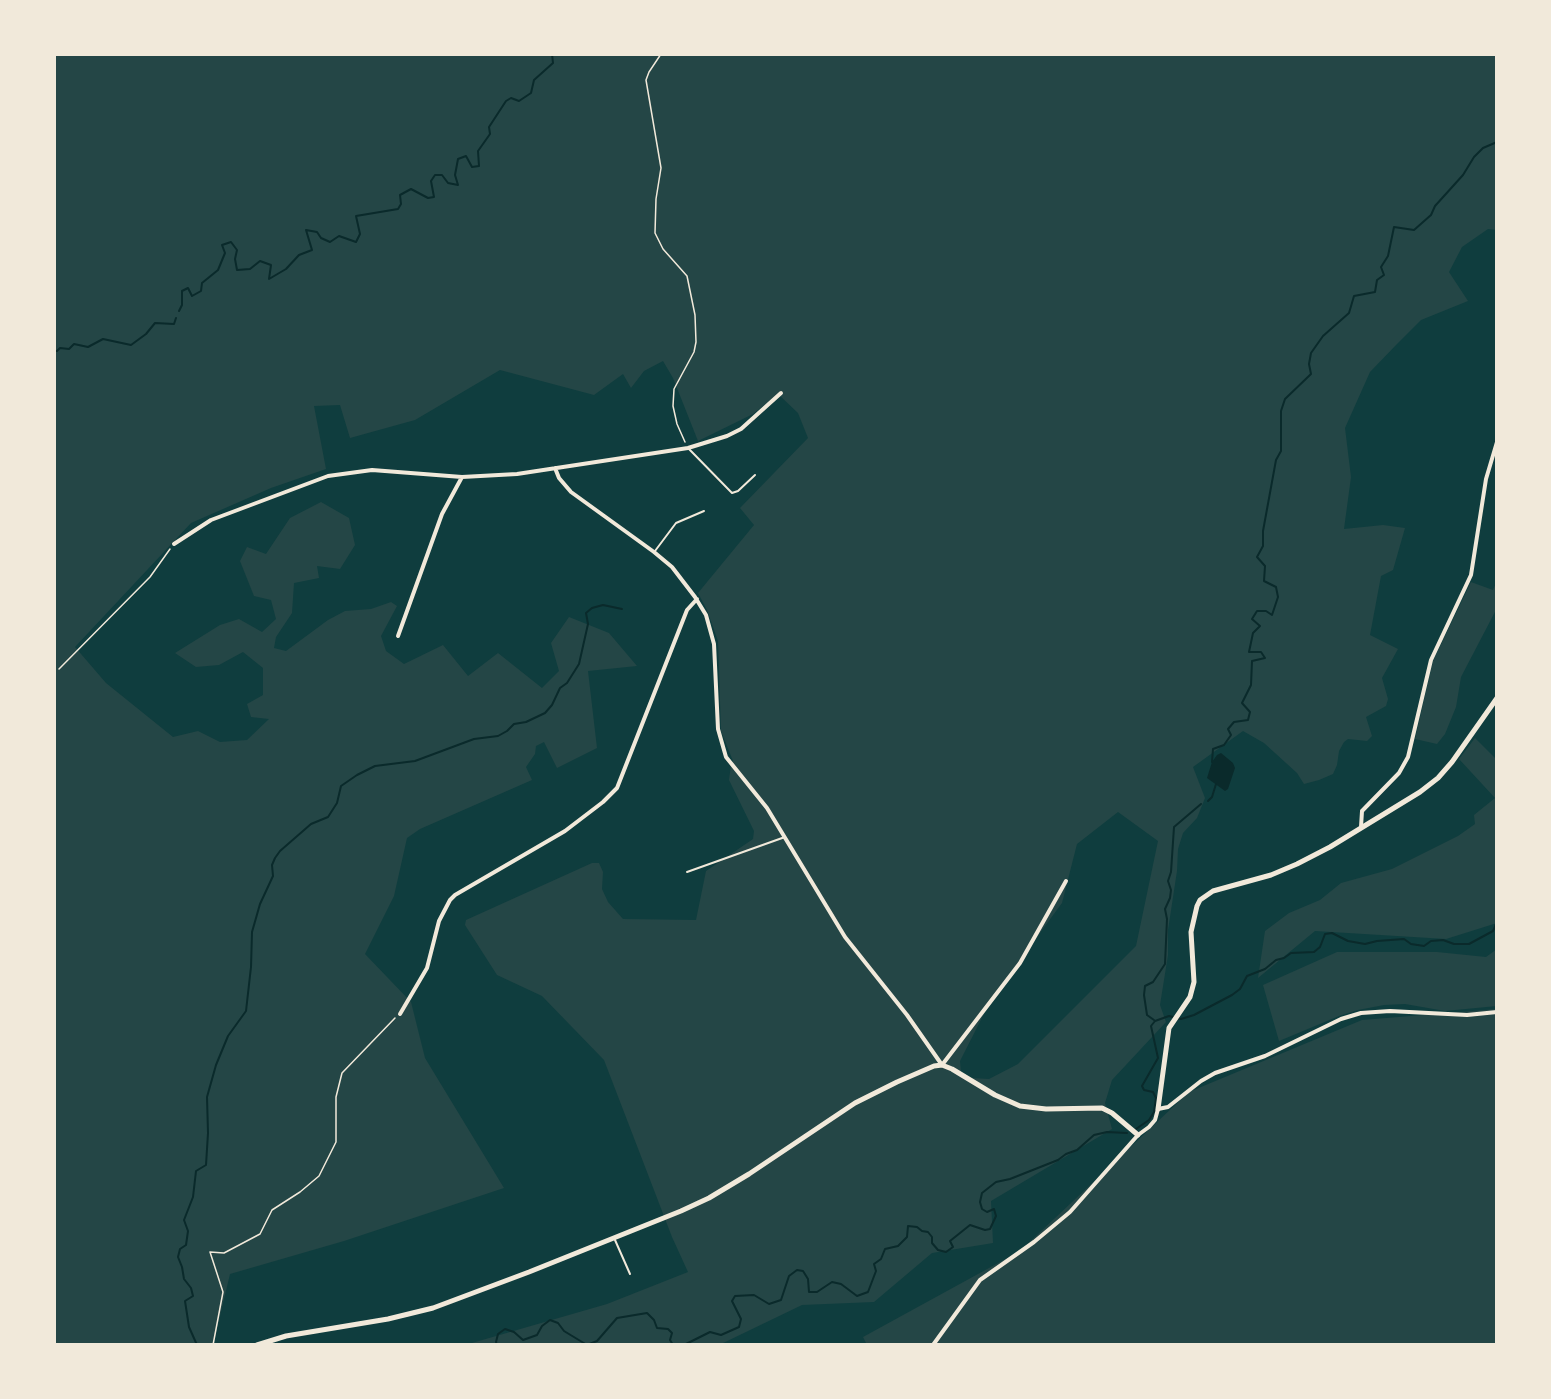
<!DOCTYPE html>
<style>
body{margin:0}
#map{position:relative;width:1551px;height:1399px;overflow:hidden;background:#0f3d3e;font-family:Bitter,serif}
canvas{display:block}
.frame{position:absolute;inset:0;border:56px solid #f1e9da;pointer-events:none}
</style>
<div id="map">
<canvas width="1551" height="1399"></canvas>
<div class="frame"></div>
</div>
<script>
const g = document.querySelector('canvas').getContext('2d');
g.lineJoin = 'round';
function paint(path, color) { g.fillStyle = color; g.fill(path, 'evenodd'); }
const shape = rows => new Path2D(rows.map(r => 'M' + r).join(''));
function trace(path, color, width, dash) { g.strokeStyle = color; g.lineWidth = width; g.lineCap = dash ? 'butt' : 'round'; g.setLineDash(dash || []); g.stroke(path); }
paint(shape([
 [54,54,1497,54,1497,230,1488,229,1462,247,1449,272,1468,301,1421,320,1397,344,1370,372,1345,428,1351,477,1344,529,1383,525,1405,528,1393,570,1381,576,1370,635,1398,649,1382,678,1388,699,1386,706,1366,717,1372,736,1367,741,1348,739,1344,742,1339,751,1337,765,1333,774,1319,780,1304,784,1297,773,1264,743,1243,731,1193,767,1205,798,1197,818,1183,833,1178,849,1177,871,1168,930,1168,955,1160,1005,1166,1022,1112,1080,1105,1103,1112,1129,991,1201,993,1243,932,1253,874,1302,802,1305,719,1345,465,1345,607,1304,688,1272,672,1237,604,1060,542,996,497,975,465,925,466,920,592,863,599,863,603,872,602,889,608,902,623,919,696,920,706,871,753,839,754,831,729,780,731,765,733,761,721,731,718,641,707,610,698,593,754,525,740,508,808,438,798,413,778,394,753,414,698,441,673,378,663,361,644,371,631,388,623,374,594,395,500,370,415,420,350,438,340,405,314,406,326,469,271,488,191,523,75,647,106,683,173,737,198,731,220,742,247,740,269,719,251,717,247,704,263,695,263,668,243,652,219,665,196,667,175,653,220,625,239,619,262,632,276,619,271,600,254,596,240,561,247,547,266,554,290,518,321,502,349,518,355,545,340,569,317,566,319,578,294,583,292,613,276,637,274,648,286,651,328,620,345,611,371,609,391,602,397,606,381,636,386,651,404,664,443,645,468,676,498,653,542,688,559,671,551,643,569,617,609,633,637,666,588,671,597,748,557,768,544,742,536,746,535,754,526,767,532,780,420,829,407,838,394,896,365,954,411,1002,425,1058,504,1188,344,1241,230,1274,213,1345,54,1345],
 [1118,812,1158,841,1136,946,1018,1064,989,1079,971,1078,961,1072,960,1061,992,998,1062,903,1077,844],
 [1497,581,1497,608,1461,677,1456,707,1445,734,1437,744,1415,739,1433,661,1471,582,1493,590],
 [1475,738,1497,760,1497,923,1446,939,1315,931,1258,978,1265,931,1289,913,1320,900,1341,883,1392,869,1458,836,1475,824,1474,815,1495,798,1459,759],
 [1497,949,1497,1006,1445,1011,1405,1004,1384,1005,1358,1010,1339,1016,1279,1041,1263,985,1337,952,1437,952,1486,957],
 [1497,1009,1497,1345,867,1345,863,1337,1020,1251,1189,1092,1362,1020]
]), '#244646');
paint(shape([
 [1221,753,1233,763,1235,768,1228,789,1225,791,1207,778,1212,762,1217,755]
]), '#0a2a2b');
trace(shape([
 [179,311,182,305,182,291,188,288,192,296,201,291,202,283,218,270,225,253,222,245,231,242,237,250,235,259,237,270,250,269,260,261,271,265,269,279,286,269,299,255,312,250,306,230,317,232,321,238,330,242,339,236,356,242,360,234,356,216,398,209,401,204,400,195,411,189,428,198,434,197,431,181,435,175,442,175,448,183,458,185,455,175,458,159,466,156,472,167,479,166,478,151,490,134,489,127,506,101,511,98,519,101,531,93,534,80,553,63,552,54],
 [54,351,57,351,60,348,69,349,74,344,88,347,103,339,131,345,146,334,155,323,174,324,176,318],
 [1212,762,1213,749,1224,745,1231,735,1228,729,1234,722,1248,720,1250,712,1242,703,1251,685,1252,661,1265,658,1261,652,1249,652,1253,633,1260,626,1252,619,1257,611,1266,611,1272,615,1278,597,1276,587,1264,581,1265,566,1257,557,1263,546,1263,531,1276,460,1281,451,1281,411,1285,399,1311,374,1309,364,1311,353,1323,336,1349,313,1354,296,1375,292,1377,280,1384,275,1381,267,1388,256,1394,227,1414,230,1431,215,1435,206,1463,175,1474,157,1483,148,1497,142],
 [1208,801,1212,797,1216,784],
 [1154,1020,1147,1015,1144,995,1145,986,1153,982,1165,964,1167,919,1165,909,1170,898,1171,890,1168,881,1171,872,1174,827,1201,804],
 [1136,1129,1149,1120,1154,1112,1156,1098,1153,1092,1144,1090,1142,1086,1158,1058,1151,1026,1155,1021,1169,1016,1181,1019,1194,1015,1232,995,1240,989,1247,976,1265,969,1276,960,1284,958,1291,953,1314,952,1320,947,1325,934,1332,933,1348,941,1365,944,1377,941,1404,939,1411,944,1424,946,1431,941,1443,940,1454,944,1469,944,1493,931,1497,922],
 [197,1345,189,1327,185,1301,193,1296,191,1288,184,1279,182,1267,178,1257,180,1249,186,1245,188,1231,184,1220,193,1197,196,1171,206,1165,208,1133,207,1097,216,1065,228,1036,246,1011,251,967,252,932,260,904,273,876,272,865,275,858,280,851,311,824,328,817,337,803,341,786,357,775,375,766,415,761,474,739,498,736,507,731,514,724,526,722,545,713,552,705,560,688,567,683,579,664,588,624,586,613,592,608,603,605,622,609],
 [497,1345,496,1342,498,1334,505,1329,514,1332,523,1340,537,1335,542,1326,550,1320,558,1323,564,1331,587,1345,597,1341,617,1318,647,1313,654,1320,657,1328,668,1329,672,1333,670,1340,673,1345],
 [684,1345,710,1332,721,1335,739,1327,741,1319,732,1301,735,1296,754,1295,769,1304,781,1300,789,1276,797,1270,803,1271,808,1279,809,1292,817,1292,832,1282,841,1284,857,1296,868,1292,876,1271,874,1264,881,1259,885,1249,898,1246,907,1237,908,1226,917,1227,922,1231,928,1232,932,1237,932,1243,938,1250,946,1252,953,1247,950,1241,970,1225,985,1230,990,1229,996,1216,994,1209,987,1212,982,1209,980,1202,982,1193,996,1182,1010,1179,1058,1160,1066,1154,1077,1150,1094,1135,1107,1132,1127,1133]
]), '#0a2a2b', 2);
trace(shape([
 [661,54,649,72,646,80,661,168,656,199,655,233,663,249,687,276,695,315,696,342,694,352,674,389,673,406,677,424,685,442],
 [59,669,150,577,170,549],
 [213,1345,223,1292,210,1252,224,1253,260,1234,272,1210,300,1192,319,1176,336,1142,336,1097,342,1073,395,1018]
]), '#f1e9da', 1.5);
trace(shape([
 [688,448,732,493,738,491,755,475],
 [655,551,676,523,704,511],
 [687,872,785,837],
 [615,1240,630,1274]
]), '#f1e9da', 2);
trace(shape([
 [555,468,559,478,571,492,654,552,672,567,695,597,706,615,714,644,718,729,726,757,767,808,845,937,907,1015,942,1065,1020,963,1066,881],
 [174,544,211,520,328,476,372,470,462,477,517,474,688,448,727,436,741,429,781,393],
 [398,636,442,514,462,477],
 [1361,827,1362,811,1399,773,1408,757,1431,660,1471,575,1486,479,1497,442],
 [400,1014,427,968,439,921,450,900,455,895,565,831,603,802,617,788,687,610,697,599],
 [933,1345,980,1280,1034,1242,1070,1212,1138,1135,1149,1127,1155,1120,1158,1109,1168,1107,1201,1081,1215,1073,1265,1056,1341,1019,1361,1013,1390,1011,1467,1015,1497,1012]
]), '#f1e9da', 4);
trace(shape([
 [1158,1109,1169,1028,1190,997,1194,982,1191,932,1197,906,1200,900,1213,891,1271,875,1297,864,1330,847,1420,792,1438,778,1452,762,1497,698],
 [257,1345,286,1336,388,1319,433,1308,529,1272,681,1211,709,1198,749,1174,855,1103,897,1082,934,1066,942,1065,952,1069,995,1095,1020,1106,1046,1109,1102,1108,1112,1113,1138,1135]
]), '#f1e9da', 5);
</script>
